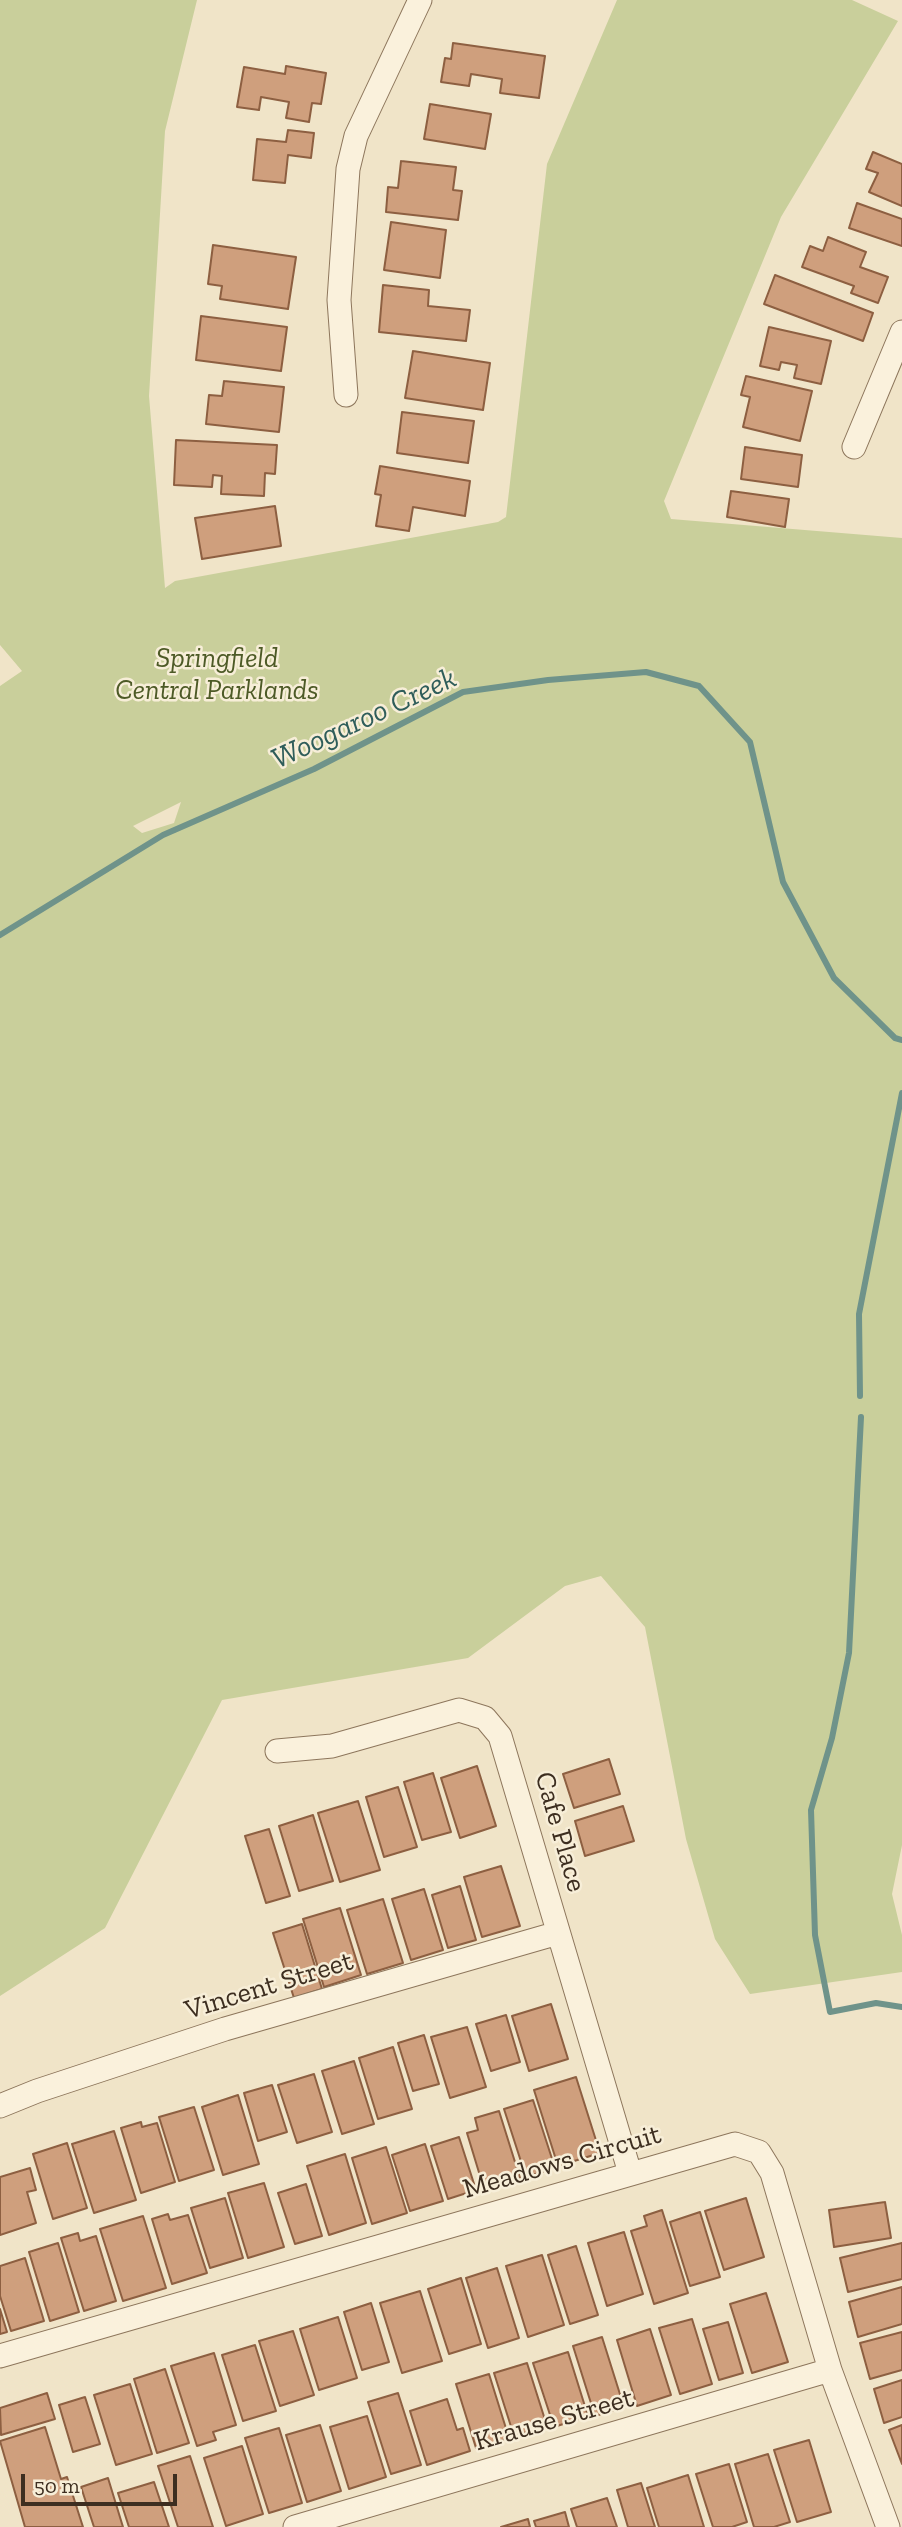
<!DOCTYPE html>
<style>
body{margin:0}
#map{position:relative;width:902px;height:2527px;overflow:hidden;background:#f0e4c8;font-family:"Zilla Slab",serif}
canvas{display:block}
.scale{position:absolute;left:21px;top:2474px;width:156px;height:32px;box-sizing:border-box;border:4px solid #3d2e20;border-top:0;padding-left:9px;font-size:21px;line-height:24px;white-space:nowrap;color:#3d2e20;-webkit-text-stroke:5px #f7eed8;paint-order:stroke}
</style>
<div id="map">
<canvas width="902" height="2527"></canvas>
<div class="scale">50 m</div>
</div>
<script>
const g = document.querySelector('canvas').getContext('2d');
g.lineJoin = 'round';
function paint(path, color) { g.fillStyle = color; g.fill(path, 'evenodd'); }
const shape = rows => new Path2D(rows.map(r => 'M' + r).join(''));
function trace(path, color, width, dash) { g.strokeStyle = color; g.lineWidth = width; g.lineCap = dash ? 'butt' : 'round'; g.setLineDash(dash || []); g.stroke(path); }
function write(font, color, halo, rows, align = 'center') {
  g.font = font + ' "Zilla Slab",serif'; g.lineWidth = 5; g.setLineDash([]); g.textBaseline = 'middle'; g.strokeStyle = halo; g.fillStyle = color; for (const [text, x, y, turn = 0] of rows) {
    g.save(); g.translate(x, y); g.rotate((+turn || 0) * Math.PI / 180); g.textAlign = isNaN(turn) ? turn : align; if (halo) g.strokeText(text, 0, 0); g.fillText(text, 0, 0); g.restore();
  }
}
paint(shape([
 [0,0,197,0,165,131,149,396,165,588,175,581,498,522,506,517,547,164,617,0,852,0,898,21,781,217,664,501,671,519,902,538,902,1845,892,1894,902,1935,902,1972,750,1994,715,1939,686,1839,645,1627,601,1576,565,1586,468,1658,222,1700,105,1928,0,1996,0,686,22,671,0,645],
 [181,802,174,823,142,833,133,826]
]), '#c9cf9b');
trace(shape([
 [0,935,163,835,314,769,463,692,548,680,646,672,699,686,750,742,783,882,834,978,895,1038,902,1040],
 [860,1396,859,1314,902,1093],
 [861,1417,849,1653,832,1738,811,1810,815,1935,830,2012,876,2003,902,2007]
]), '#6f938a', 6);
const building = shape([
 [453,43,545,56,539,98,500,93,502,79,471,74,469,86,441,82,445,58,451,59,453,43],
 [286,66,326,73,321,104,312,103,309,122,286,118,289,102,261,97,259,110,237,107,244,67,285,74,286,66],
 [430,104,491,114,485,149,424,139,430,104],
 [288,130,314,133,311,158,288,155,285,183,253,180,257,139,286,142,288,130],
 [873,152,902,164,902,206,869,192,878,173,866,169,873,152],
 [401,161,456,167,453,190,462,191,458,220,386,212,388,187,398,188,401,161],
 [857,203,902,219,902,246,849,228,857,203],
 [391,222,446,230,440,278,384,270,391,222],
 [828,237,866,252,860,267,888,277,878,303,851,293,854,286,802,267,810,246,823,251,828,237],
 [213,245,296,257,288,309,220,299,222,286,208,284,213,245],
 [775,275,873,313,863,341,764,304,775,275],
 [383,285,429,290,428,306,470,310,466,341,379,332,383,285],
 [201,316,287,327,281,371,196,360,201,316],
 [769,327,831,341,821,384,794,378,797,365,781,362,779,370,760,366,769,327],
 [413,351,490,363,483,410,405,398,413,351],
 [746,376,812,391,800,441,743,427,750,397,741,395,746,376],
 [224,381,284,387,279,432,206,424,209,395,222,396,224,381],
 [402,412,474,421,468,463,397,453,402,412],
 [176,440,277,445,275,474,265,473,264,496,221,494,222,476,213,475,212,487,174,485,176,440],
 [745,447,802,455,798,487,741,479,745,447],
 [380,466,470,481,465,516,413,507,409,531,376,526,381,495,375,494,380,466],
 [731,491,789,499,785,527,727,517,731,491],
 [275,506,281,546,202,559,195,518,275,506],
 [609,1759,620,1794,574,1808,563,1774,609,1759],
 [477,1766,496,1826,460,1838,441,1778,477,1766],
 [433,1773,451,1832,422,1840,404,1782,433,1773],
 [398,1787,417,1847,384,1857,366,1797,398,1787],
 [358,1801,380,1870,340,1882,318,1813,358,1801],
 [623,1806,634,1841,585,1856,575,1821,623,1806],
 [313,1815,333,1881,299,1891,279,1826,313,1815],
 [269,1829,290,1896,266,1903,245,1836,269,1829],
 [501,1866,520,1926,482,1937,464,1877,501,1866],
 [460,1886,476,1940,448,1948,432,1895,460,1886],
 [424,1889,443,1950,411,1960,392,1899,424,1889],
 [383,1899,403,1963,367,1974,347,1910,383,1899],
 [340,1908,361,1975,324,1987,303,1919,340,1908],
 [302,1924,322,1989,294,1998,273,1933,302,1924],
 [551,2004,568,2059,529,2071,512,2016,551,2004],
 [506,2015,520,2062,491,2071,476,2024,506,2015],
 [467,2027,486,2087,450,2098,431,2037,467,2027],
 [424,2035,439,2084,413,2091,398,2043,424,2035],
 [393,2047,412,2109,378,2119,359,2058,393,2047],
 [354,2061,374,2124,342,2134,322,2071,354,2061],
 [314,2074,332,2132,297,2143,278,2085,314,2074],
 [576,2077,600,2153,558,2166,534,2090,576,2077],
 [272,2085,287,2132,258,2141,244,2093,272,2085],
 [238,2095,259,2164,223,2175,202,2107,238,2095],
 [533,2100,555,2168,526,2177,504,2109,533,2100],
 [194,2107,214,2170,179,2181,159,2117,194,2107],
 [499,2111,520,2178,484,2189,467,2133,478,2130,475,2118,499,2111],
 [141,2122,142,2127,157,2123,175,2182,141,2193,121,2128,141,2122],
 [114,2131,136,2200,94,2213,72,2144,114,2131],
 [459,2137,476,2190,448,2199,431,2146,459,2137],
 [67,2143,87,2208,53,2219,33,2154,67,2143],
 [425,2144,443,2201,410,2211,392,2155,425,2144],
 [386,2147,407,2213,372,2224,352,2158,386,2147],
 [345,2154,366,2223,329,2235,307,2166,345,2154],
 [30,2168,36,2190,27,2192,36,2223,0,2235,0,2177,30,2168],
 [264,2183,284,2247,248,2258,228,2193,264,2183],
 [306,2184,322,2236,295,2244,278,2193,306,2184],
 [225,2198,243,2258,210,2268,191,2208,225,2198],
 [746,2198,764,2257,724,2270,705,2211,746,2198],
 [885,2202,891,2238,834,2247,829,2210,885,2202],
 [662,2210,688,2293,654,2304,631,2231,647,2226,644,2216,662,2210],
 [700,2212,720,2277,690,2286,670,2222,700,2212],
 [168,2214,170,2220,188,2215,207,2273,172,2284,152,2219,168,2214],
 [143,2216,166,2288,123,2301,100,2229,143,2216],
 [624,2232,643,2294,607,2306,588,2243,624,2232],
 [78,2233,80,2241,96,2236,116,2301,84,2311,61,2238,78,2233],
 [58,2243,79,2312,50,2321,29,2252,58,2243],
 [902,2243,902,2279,848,2292,840,2258,902,2243],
 [576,2246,598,2315,570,2324,548,2255,576,2246],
 [542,2255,564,2325,528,2337,506,2266,542,2255],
 [25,2258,44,2321,11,2331,0,2296,0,2266,25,2258],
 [497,2268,519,2338,488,2348,466,2278,497,2268],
 [461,2278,481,2344,449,2354,428,2289,461,2278],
 [902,2287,902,2324,858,2337,849,2302,902,2287],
 [420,2291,442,2361,402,2373,380,2303,420,2291],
 [766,2293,788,2362,752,2373,730,2304,766,2293],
 [371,2303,389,2362,362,2370,344,2312,371,2303],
 [0,2309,7,2332,0,2334,0,2309],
 [338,2317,357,2378,319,2390,300,2329,338,2317],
 [692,2319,712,2384,680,2394,659,2328,692,2319],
 [728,2322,743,2373,719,2380,703,2329,728,2322],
 [650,2329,671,2395,637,2406,617,2340,650,2329],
 [293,2331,314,2395,280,2406,259,2341,293,2331],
 [902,2332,902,2370,870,2379,860,2343,902,2332],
 [602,2337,624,2407,595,2416,573,2346,602,2337],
 [255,2345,276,2411,243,2421,222,2355,255,2345],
 [568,2352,588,2416,554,2427,533,2363,568,2352],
 [214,2353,236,2425,213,2432,216,2440,197,2446,171,2366,214,2353],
 [527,2363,547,2426,514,2436,494,2373,527,2363],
 [165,2369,189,2443,157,2453,134,2379,165,2369],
 [489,2374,509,2438,476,2448,456,2384,489,2374],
 [902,2380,902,2417,884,2423,874,2389,902,2380],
 [130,2384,152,2454,116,2465,94,2395,130,2384],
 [47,2393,55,2419,1,2435,0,2408,47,2393],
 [398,2393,421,2465,391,2474,368,2402,398,2393],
 [85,2397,100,2444,73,2452,59,2405,85,2397],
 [447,2399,457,2430,463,2428,470,2451,427,2465,410,2411,447,2399],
 [367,2416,386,2477,349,2489,330,2427,367,2416],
 [320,2425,341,2491,307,2502,286,2435,320,2425],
 [902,2425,902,2464,889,2430,902,2425],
 [45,2427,61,2479,67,2477,83,2527,25,2527,0,2441,45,2427],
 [279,2428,302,2503,269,2513,245,2438,279,2428],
 [809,2440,831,2512,797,2522,774,2450,809,2440],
 [242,2446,263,2514,226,2526,204,2458,242,2446],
 [768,2454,790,2522,774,2527,754,2527,735,2464,768,2454],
 [190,2456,213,2527,178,2527,158,2466,190,2456],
 [729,2464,747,2522,732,2527,713,2527,696,2474,729,2464],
 [688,2475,704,2527,659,2527,647,2488,688,2475],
 [108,2478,123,2527,94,2527,81,2487,108,2478],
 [154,2482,169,2527,129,2527,118,2493,154,2482],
 [641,2483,655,2527,628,2527,617,2490,641,2483],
 [607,2498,617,2527,577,2527,571,2509,607,2498],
 [565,2512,569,2527,536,2527,534,2521,565,2512],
 [528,2519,530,2527,501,2527,528,2519]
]);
paint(building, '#cf9f7d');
trace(building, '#8d5f41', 2);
const minor = shape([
 [346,395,339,300,348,169,356,136,420,0],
 [854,447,902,332],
 [277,1751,332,1746,459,1710,485,1718,500,1736,630,2173],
 [0,2106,37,2091,225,2029,558,1933],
 [0,2356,735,2144,759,2152,772,2173,830,2370,888,2527],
 [295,2527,830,2370]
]);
trace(minor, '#8d765c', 25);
trace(minor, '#faf1dc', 23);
write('italic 28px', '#4d5a26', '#f7eed8', [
 ["Springfield",217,659],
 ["Central Parklands",217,691]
]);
write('28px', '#3d2e20', '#f7eed8', [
 ["Cafe Place",560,1832,74],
 ["Vincent Street",269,1986,-17],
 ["Meadows Circuit",562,2162,-16],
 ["Krause Street",554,2420,-16]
]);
write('italic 30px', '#2f5d5a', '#f7eed8', [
 ["Woogaroo Creek",364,719,-25]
]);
</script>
